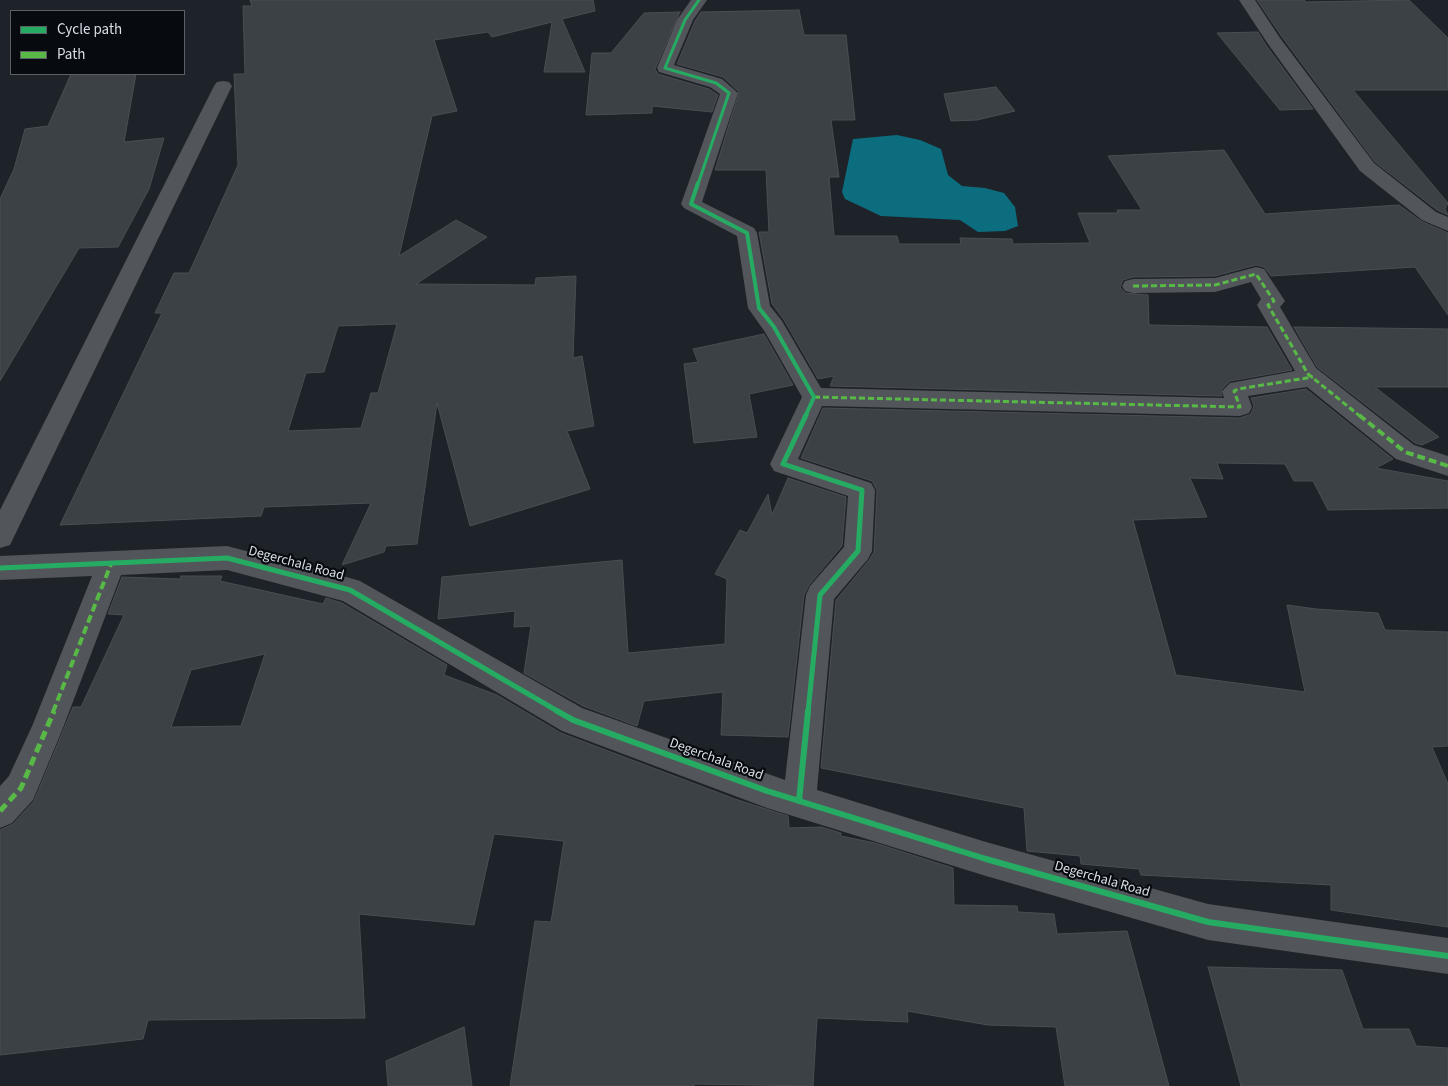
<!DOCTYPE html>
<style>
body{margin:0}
#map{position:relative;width:1448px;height:1086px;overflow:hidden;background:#1e2329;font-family:"Source Sans 3",sans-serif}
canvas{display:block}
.legend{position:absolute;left:10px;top:10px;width:175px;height:65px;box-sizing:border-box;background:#070b10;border:1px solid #5b6066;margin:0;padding:6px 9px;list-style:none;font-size:15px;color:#d9dfe7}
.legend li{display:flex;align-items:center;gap:10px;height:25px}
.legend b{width:25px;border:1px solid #5b6066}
</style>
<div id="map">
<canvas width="1448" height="1086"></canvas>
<ul class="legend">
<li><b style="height:6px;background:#26ab63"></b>Cycle path</li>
<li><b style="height:6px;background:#58b947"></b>Path</li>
</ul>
</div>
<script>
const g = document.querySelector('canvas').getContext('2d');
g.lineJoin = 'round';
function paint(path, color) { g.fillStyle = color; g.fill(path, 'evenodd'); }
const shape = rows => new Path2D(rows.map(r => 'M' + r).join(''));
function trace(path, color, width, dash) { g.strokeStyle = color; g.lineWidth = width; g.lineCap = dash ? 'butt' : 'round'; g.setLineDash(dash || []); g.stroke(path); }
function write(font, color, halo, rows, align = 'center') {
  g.font = font + ' "Source Sans 3",sans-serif'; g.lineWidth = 4.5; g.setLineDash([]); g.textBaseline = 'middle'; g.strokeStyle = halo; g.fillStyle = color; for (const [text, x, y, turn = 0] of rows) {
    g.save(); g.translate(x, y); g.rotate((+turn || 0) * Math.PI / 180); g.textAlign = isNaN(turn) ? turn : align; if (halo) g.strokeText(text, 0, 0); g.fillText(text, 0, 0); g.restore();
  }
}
paint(shape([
 [897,135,920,140,941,149,948,175,962,186,985,188,1004,193,1015,207,1018,226,1005,231,978,232,960,220,881,216,845,199,842,192,853,139]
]), '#0b6d7e');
const building = shape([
 [250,0,593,0,595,11,562,19,585,72,544,72,552,22,492,37,488,32,434,40,457,111,432,116,399,256,456,220,487,237,416,284,535,285,536,278,576,276,573,358,582,356,594,426,567,431,590,489,470,526,437,403,417,544,386,546,384,552,342,565,371,503,264,507,261,516,60,525,162,313,155,313,174,273,189,273,238,165,234,74,245,74,243,6,252,6,250,0],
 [397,324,378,393,371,393,361,428,288,431,306,373,324,372,338,326,397,324],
 [1257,0,1304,0,1306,2,1409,0,1448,38,1448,90,1353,90,1448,203,1445,209,1448,215,1437,210,1375,162,1282,37,1257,0],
 [799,10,804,35,846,35,855,120,831,120,839,177,829,177,834,236,897,236,899,244,961,244,960,238,1012,239,1013,244,1090,243,1078,213,1118,213,1117,210,1142,210,1108,156,1224,150,1265,214,1399,205,1421,221,1448,233,1448,315,1415,267,1271,276,1264,267,1256,265,1215,276,1133,277,1123,280,1120,287,1125,293,1148,295,1149,325,1267,327,1292,370,1230,381,1221,390,1222,396,830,386,834,376,818,379,784,320,772,304,759,232,769,232,766,170,715,170,739,92,723,77,677,64,695,21,701,12,799,10],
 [680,12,655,69,658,74,709,89,718,95,712,112,652,106,652,113,586,115,592,53,611,53,644,13,680,12],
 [1258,32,1266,45,1313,109,1280,110,1217,33,1258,32],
 [71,74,136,74,124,142,164,138,149,189,118,247,79,248,0,381,0,199,14,169,25,129,48,126,71,74],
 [996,87,1015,111,977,120,951,121,944,94,996,87],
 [1294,327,1448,329,1448,387,1375,387,1439,437,1422,445,1415,443,1317,367,1294,327],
 [764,334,793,385,749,394,757,437,694,443,684,364,698,362,693,349,764,334],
 [1306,389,1393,459,1376,468,1448,481,1448,508,1328,510,1313,481,1294,481,1285,464,1217,463,1223,479,1190,478,1207,517,1133,520,1176,675,1305,692,1287,605,1316,609,1378,613,1385,630,1448,632,1448,746,1432,747,1448,784,1448,927,1331,910,1331,885,1141,875,1139,869,1081,864,1080,856,1027,851,1024,808,821,768,836,600,869,560,874,552,877,490,872,481,801,458,823,408,1240,418,1251,414,1254,406,1251,398,1306,389],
 [788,478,846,497,842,546,809,585,804,595,788,737,721,735,723,692,644,701,637,726,583,706,524,673,531,626,514,627,515,611,438,619,442,577,622,560,628,653,725,644,727,579,715,574,740,530,747,533,768,494,772,515,788,478],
 [181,576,222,576,220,581,323,604,326,598,342,603,447,665,444,675,497,695,561,733,735,799,788,816,789,828,821,827,841,833,841,836,875,843,953,868,954,905,1017,906,1018,912,1054,914,1057,934,1127,931,1169,1086,1065,1086,1056,1027,988,1025,907,1011,908,1022,817,1018,813,1086,694,1084,694,1086,510,1086,535,921,551,922,564,841,494,834,474,925,359,914,365,1018,148,1020,143,1039,0,1055,0,830,13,824,34,801,73,707,81,707,124,615,108,614,122,577,180,579,181,576],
 [265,654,241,726,171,727,191,670,265,654],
 [1208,967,1342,970,1363,1029,1409,1029,1416,1046,1448,1048,1448,1086,1241,1086,1208,967],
 [464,1027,472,1086,388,1086,386,1061,464,1027]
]);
paint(building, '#3c4145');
trace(building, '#494e53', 1);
paint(shape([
 [691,0,707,0,693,20,674,65,722,79,738,93,702,202,754,228,757,233,770,306,782,321,821,388,1224,398,1222,391,1230,383,1295,371,1257,305,1261,299,1251,282,1215,292,1133,293,1125,291,1122,286,1125,281,1133,279,1215,278,1256,267,1264,269,1285,301,1280,307,1316,368,1414,445,1448,456,1448,476,1396,459,1307,387,1248,396,1252,407,1249,413,1240,416,822,406,798,459,871,483,875,490,872,551,868,559,834,599,817,790,986,842,1208,904,1448,938,1448,974,1208,940,986,876,767,808,562,731,343,601,227,570,121,575,63,728,33,800,12,823,0,828,0,786,9,776,33,724,92,576,0,580,0,556,227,546,350,578,360,581,582,708,785,780,806,595,810,586,844,547,848,496,774,471,770,464,802,397,765,332,748,308,737,236,684,208,681,204,720,94,710,87,659,72,657,68,677,20,691,0],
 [1239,0,1255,0,1280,38,1374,163,1436,212,1448,217,1448,231,1422,220,1360,171,1268,44,1239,0],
 [223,81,229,82,232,86,10,545,0,548,0,510,214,86,217,82,223,81]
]), '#52565b');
trace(shape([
 [1133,286,1215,285,1256,274,1274,301,1268,305,1308,374,1361,417],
 [814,397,1240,407,1234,391,1238,389,1313,377]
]), '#58b947', 3, [6, 3]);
trace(shape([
 [1359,415,1405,452,1448,466],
 [53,712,111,564]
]), '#58b947', 4, [8, 4]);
trace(shape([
 [0,811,21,788,54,711]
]), '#58b947', 5, [9, 5]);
trace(shape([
 [698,184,729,93,716,83,665,68,685,20,699,0]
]), '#26ab63', 3);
trace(shape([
 [698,183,691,204,747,233,759,308,774,327,814,397,805,417]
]), '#26ab63', 4);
trace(shape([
 [806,415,783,464,862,490,858,551,820,595,808,712],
 [0,568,227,558,350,590,559,712]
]), '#26ab63', 5);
trace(shape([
 [557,711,573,720,767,791,986,859,1208,922,1448,956],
 [799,801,808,711]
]), '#26ab63', 6);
write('14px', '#d9dfe7', '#070b10', [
 ["Degerchala Road",296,564,15],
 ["Degerchala Road",716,760,20],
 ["Degerchala Road",1102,880,16]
]);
</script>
